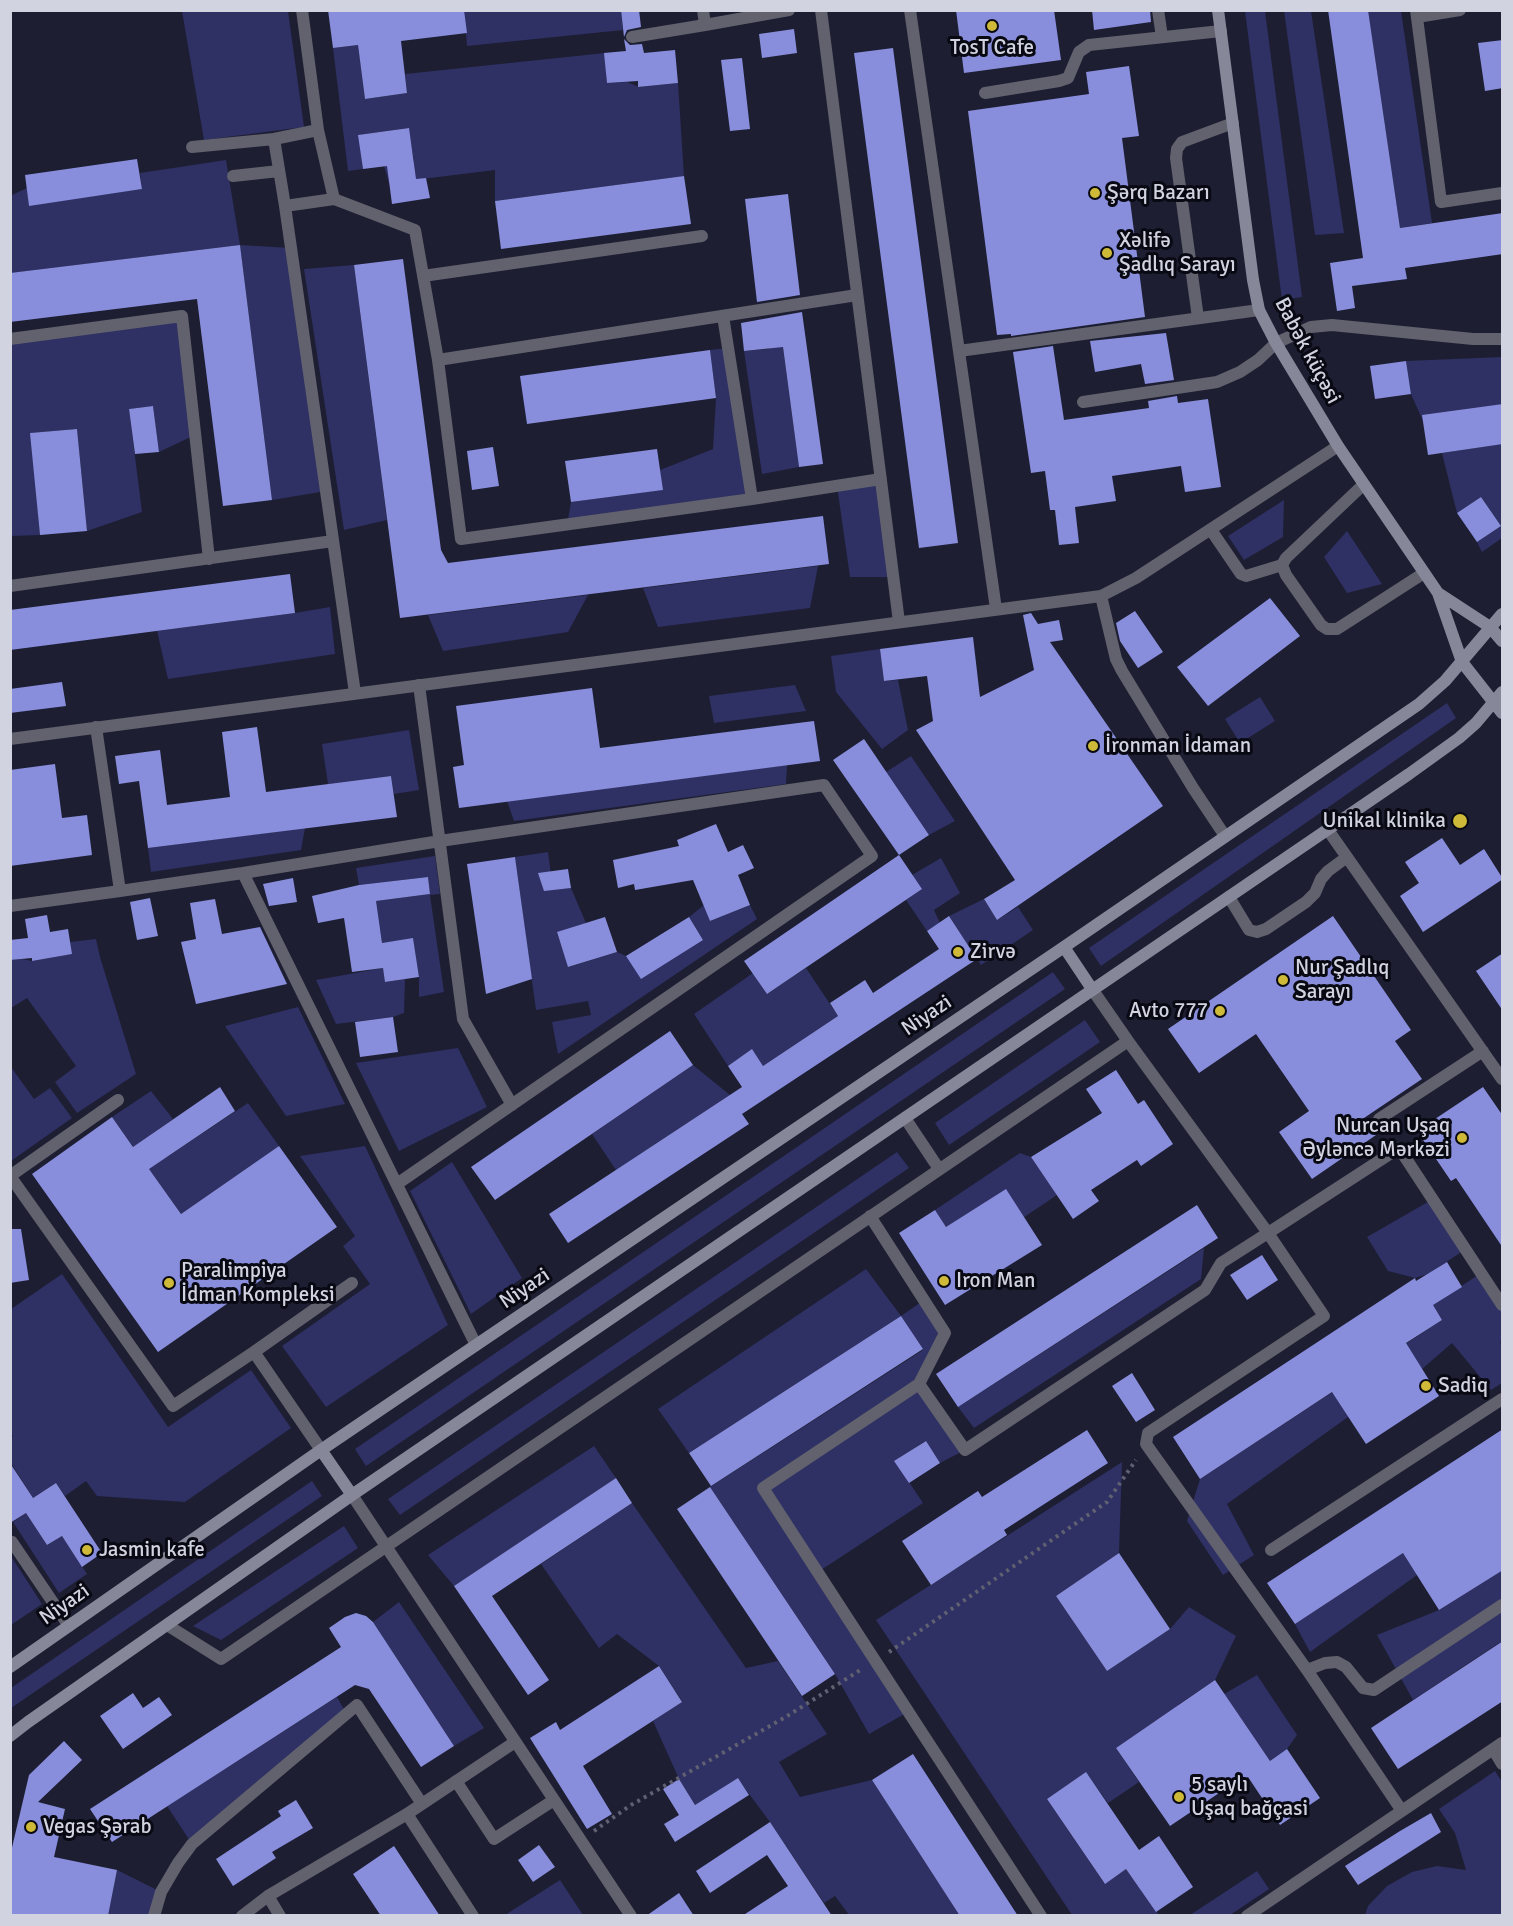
<!DOCTYPE html>
<meta charset="utf-8">
<style>
body{margin:0}
#map{position:relative;width:1513px;height:1926px;overflow:hidden;background:#1d1e32;font-family:Signika,sans-serif}
canvas{display:block}
.frame{position:absolute;inset:0;border:12px solid #d1d3e0;pointer-events:none}
</style>
<div id="map">
<canvas width="1513" height="1926"></canvas>
<div class="frame"></div>
</div>
<script>
const g = document.querySelector('canvas').getContext('2d');
g.lineJoin = 'round';
function paint(path, color) { g.fillStyle = color; g.fill(path, 'evenodd'); }
const shape = rows => new Path2D(rows.map(r => 'M' + r).join(''));
function trace(path, color, width, dash) { g.strokeStyle = color; g.lineWidth = width; g.lineCap = dash ? 'butt' : 'round'; g.setLineDash(dash || []); g.stroke(path); }
function write(font, color, halo, rows, align = 'center') {
  g.font = font + ' Signika,sans-serif'; g.lineWidth = 6; g.setLineDash([]); g.textBaseline = 'middle'; g.strokeStyle = halo; g.fillStyle = color; for (const [text, x, y, turn = 0] of rows) {
    g.save(); g.translate(x, y); g.rotate((+turn || 0) * Math.PI / 180); g.textAlign = isNaN(turn) ? turn : align; if (halo) g.strokeText(text, 0, 0); g.fillText(text, 0, 0); g.restore();
  }
}
paint(shape([
 [182,11,288,11,304,127,204,140],
 [464,11,621,11,623,30,467,46],
 [1245,11,1265,11,1302,297,1282,300],
 [1284,11,1311,11,1344,233,1315,235],
 [1368,11,1401,11,1432,223,1400,228],
 [358,45,365,99,407,93,405,74,605,53,607,83,627,82,639,87,678,83,684,176,495,201,495,170,389,183,384,166,414,161,408,128,359,135,363,169,348,171,333,48],
 [226,160,240,245,291,248,326,491,272,500,240,245,11,273,10,196,27,188,29,205,142,189,140,173],
 [354,265,387,520,344,530,304,269],
 [182,316,195,435,159,452,153,406,129,409,142,512,87,531,77,429,31,433,40,535,11,536,10,339],
 [779,318,799,467,762,474,744,351,769,349,766,320],
 [728,348,752,499,567,525,571,502,662,490,660,470,713,449,716,398,710,350],
 [1502,357,1502,406,1423,421,1411,394,1406,361],
 [1502,444,1502,538,1482,552,1477,542,1501,526,1481,497,1457,513,1442,453],
 [881,479,893,577,850,577,837,486],
 [1284,500,1283,537,1244,560,1228,536],
 [1347,531,1382,584,1347,593,1324,557],
 [818,566,810,608,658,627,643,588],
 [588,595,568,632,443,651,428,615],
 [330,607,335,654,168,679,157,631,295,613],
 [880,649,884,681,898,680,908,730,882,749,836,692,831,656],
 [795,685,806,711,714,723,709,696],
 [1260,697,1275,721,1240,743,1225,719],
 [1447,703,1456,718,1101,966,1089,948],
 [409,730,419,790,394,794,391,776,328,784,322,744],
 [911,756,955,821,929,835,886,772],
 [787,765,786,784,514,821,507,801],
 [305,828,301,850,151,872,148,848],
 [548,852,553,889,571,888,586,923,557,933,569,967,617,952,626,956,703,940,689,917,704,905,710,921,750,905,757,919,558,1054,552,1022,591,1015,588,1001,536,1010,515,857],
 [435,856,440,894,430,895,444,992,419,997,419,977,413,939,382,943,380,929,364,931,361,903,430,894,428,877,359,885,356,868],
 [941,858,960,893,934,910,940,923,927,931,906,900,921,889,912,875],
 [984,899,997,920,1018,907,1033,930,981,965,949,916],
 [96,939,100,957,136,1074,77,1113,55,1082,76,1066,27,998,11,1008,10,960,22,959,32,961,71,954,70,942],
 [383,968,386,982,405,979,404,1013,393,1017,336,1024,316,980],
 [806,968,838,1016,763,1066,752,1050,728,1066,694,1014,753,973,767,994],
 [1053,972,1065,989,366,1466,355,1449],
 [298,1007,345,1104,286,1116,225,1026],
 [1085,1020,1100,1042,949,1145,935,1123],
 [458,1048,487,1107,399,1151,356,1063],
 [693,1065,730,1095,616,1170,592,1134],
 [11,1067,34,1099,50,1088,72,1118,11,1161],
 [151,1091,173,1119,152,1134,167,1157,248,1103,279,1146,181,1214,112,1117],
 [365,1146,448,1325,326,1407,282,1346,370,1284,343,1246,355,1236,300,1156],
 [897,1152,909,1168,400,1515,388,1499],
 [1020,1153,1031,1157,1057,1195,965,1257,935,1210],
 [452,1162,522,1278,471,1314,410,1191],
 [1433,1199,1466,1249,1428,1274,1415,1278,1388,1271,1367,1237],
 [1204,1248,1201,1279,974,1428,958,1407],
 [866,1269,901,1316,924,1300,945,1333,919,1384,965,1450,940,1463,925,1441,895,1461,923,1503,818,1572,908,1712,869,1734,835,1674,710,1487,923,1350,901,1316,689,1453,658,1409],
 [1481,1273,1502,1305,1502,1340,1500,1342,1502,1346,1502,1383,1491,1390,1452,1343,1422,1369,1348,1417,1227,1504,1254,1555,1223,1575,1187,1521,1200,1479,1442,1320,1432,1304,1443,1298],
 [62,1274,168,1427,251,1370,291,1428,185,1502,97,1496,86,1481,65,1496,56,1483,33,1498,11,1463,11,1438,13,1436,10,1431,11,1309],
 [594,1446,616,1478,454,1586,428,1555],
 [1122,1462,1119,1553,1056,1596,1107,1671,1170,1629,1189,1607,1236,1636,1215,1680,1178,1705,1199,1736,1157,1720,1116,1748,1139,1782,1108,1803,1086,1773,1047,1799,1104,1883,1126,1869,1159,1915,1072,1915,876,1620],
 [312,1481,322,1496,11,1708,11,1688],
 [1502,1488,1502,1519,1417,1575,1310,1652,1295,1624],
 [632,1503,746,1668,778,1661,827,1734,779,1762,800,1797,872,1780,960,1915,849,1915,835,1896,824,1903,770,1822,738,1779,695,1805,679,1779,653,1721,682,1701,659,1666,617,1634,599,1648,541,1564],
 [26,1513,47,1545,62,1536,87,1574,59,1593,13,1522],
 [344,1526,358,1548,221,1640,193,1626],
 [11,1556,42,1604,11,1625,10,1625],
 [1502,1570,1502,1641,1413,1700,1377,1635,1439,1610],
 [399,1602,484,1728,454,1746,373,1622],
 [1257,1675,1297,1735,1287,1749,1270,1761,1224,1694],
 [337,1697,346,1713,192,1844,167,1806],
 [1495,1771,1502,1782,1502,1915,1365,1915,1368,1906,1387,1886,1412,1872,1437,1866,1466,1870,1455,1833,1439,1809],
 [117,1870,161,1892,154,1915,108,1916],
 [1257,1871,1269,1889,1230,1915,1190,1915],
 [560,1880,583,1915,505,1915]
]), '#2f3063');
paint(shape([
 [328,10,464,10,467,33,401,41,407,93,365,99,358,45,333,48],
 [621,10,639,10,641,27,627,30,624,37],
 [956,10,1054,10,1061,60,964,73],
 [1092,10,1150,10,1151,22,1094,30],
 [1328,10,1368,10,1400,228,1503,213,1503,254,1405,268,1407,279,1352,286,1355,308,1337,311,1330,263,1363,258],
 [794,29,797,53,762,58,759,34],
 [624,39,630,45,642,44,644,53,675,50,678,83,638,87,638,81,607,83,604,53,626,51],
 [1503,40,1503,88,1485,91,1478,43],
 [893,48,958,543,919,548,854,53],
 [742,58,750,129,730,131,721,60],
 [1129,66,1139,136,1122,138,1145,317,1011,336,1011,334,997,335,968,111,1089,94,1086,72],
 [409,128,416,179,426,178,430,198,392,204,387,166,363,169,358,135],
 [137,159,142,189,29,206,25,175],
 [684,176,691,224,501,249,495,201],
 [788,194,800,295,757,302,745,199],
 [240,245,272,500,223,506,197,299,10,322,10,273],
 [403,259,441,550,448,563,823,516,829,564,400,618,354,265],
 [802,312,823,464,799,467,783,347,744,351,741,323],
 [1166,333,1174,380,1145,384,1141,364,1095,372,1090,341],
 [1053,346,1064,420,1149,408,1148,401,1177,396,1178,403,1208,399,1221,487,1185,492,1181,466,1112,476,1116,501,1075,507,1079,543,1059,545,1055,510,1050,510,1045,471,1031,473,1013,352],
 [710,350,716,398,527,424,520,376],
 [1406,361,1411,394,1375,399,1370,366],
 [1503,404,1503,444,1428,455,1422,415],
 [153,406,159,452,135,454,129,409],
 [77,429,87,531,40,535,30,433],
 [493,447,499,486,472,490,467,451],
 [657,449,663,490,571,502,565,461],
 [1481,497,1501,526,1477,542,1457,513],
 [290,574,295,613,10,650,10,610],
 [1270,598,1300,636,1208,706,1177,667],
 [1135,611,1163,652,1138,668,1120,641,1116,623],
 [1031,613,1038,624,1059,620,1063,640,1050,642,1163,806,997,920,984,899,1015,880,916,730,933,721,927,676,884,681,880,649,973,637,980,697,1034,670,1023,615],
 [62,682,66,706,10,713,10,689],
 [592,688,600,748,814,721,820,761,459,808,453,767,464,765,456,706],
 [257,727,266,792,391,776,397,817,148,848,139,781,119,784,115,756,160,750,167,805,230,797,222,732],
 [864,739,929,835,899,855,833,760],
 [55,764,62,818,87,815,92,855,10,866,10,770],
 [716,824,728,852,743,845,754,868,738,875,750,905,710,921,693,880,635,890,634,884,618,888,613,860,679,846,677,840],
 [1442,838,1460,865,1484,849,1503,879,1423,932,1400,896,1419,883,1405,862],
 [899,855,922,889,767,994,744,961],
 [515,857,532,979,486,994,467,864],
 [568,869,571,888,544,891,538,873],
 [428,877,430,894,376,901,382,943,413,938,419,977,385,982,383,968,352,972,344,918,318,923,312,896,359,885],
 [293,878,297,902,269,906,263,884],
 [150,898,158,936,137,940,130,902],
 [215,899,222,934,260,927,287,984,196,1004,181,942,196,939,190,903],
 [47,915,50,932,68,929,72,954,32,961,32,958,10,960,10,940,28,938,25,919],
 [949,916,977,959,742,1114,749,1124,568,1243,549,1214,742,1087,728,1066,752,1049,763,1066,838,1016,830,1003,865,980,873,993,939,949,927,931],
 [1333,916,1411,1030,1395,1041,1422,1079,1364,1118,1376,1135,1312,1179,1279,1132,1309,1111,1256,1034,1199,1073,1168,1029],
 [605,917,617,952,568,967,557,932],
 [689,917,703,940,641,979,626,956],
 [1503,953,1503,1011,1476,971],
 [393,1017,398,1052,360,1057,355,1022],
 [670,1031,693,1065,495,1200,471,1167],
 [1116,1070,1138,1104,1144,1100,1173,1144,1141,1166,1137,1160,1091,1190,1099,1201,1073,1219,1031,1157,1102,1113,1086,1089],
 [220,1087,235,1111,149,1169,181,1214,279,1146,337,1227,158,1352,32,1174,112,1117,133,1147],
 [1483,1087,1503,1116,1503,1248,1456,1178,1451,1181,1417,1131],
 [1006,1189,1042,1245,945,1305,899,1233,935,1210,946,1227],
 [1197,1205,1218,1238,958,1407,936,1374],
 [10,1229,21,1229,29,1280,10,1283],
 [1262,1255,1278,1280,1247,1300,1230,1275],
 [1447,1262,1462,1287,1433,1305,1442,1320,1406,1343,1439,1396,1366,1444,1332,1392,1200,1479,1173,1437,1415,1278,1416,1281],
 [901,1316,923,1349,711,1486,689,1453],
 [1132,1373,1155,1410,1136,1422,1112,1386],
 [1503,1429,1503,1570,1439,1610,1403,1553,1295,1624,1267,1583],
 [1087,1430,1108,1463,1004,1530,1007,1535,931,1585,902,1541,978,1491,982,1497],
 [926,1441,940,1463,909,1483,894,1461],
 [10,1463,33,1498,56,1483,102,1553,82,1567,62,1536,47,1545,26,1513,10,1523],
 [616,1478,632,1503,492,1596,549,1680,528,1695,454,1586],
 [710,1487,835,1674,802,1696,677,1509],
 [1119,1553,1170,1629,1107,1671,1056,1596],
 [356,1613,366,1616,373,1622,454,1746,421,1767,369,1689,355,1685,112,1842,90,1809,341,1647,329,1628,345,1617],
 [1503,1641,1503,1701,1398,1769,1371,1728],
 [659,1666,682,1702,583,1766,612,1814,587,1829,530,1738,556,1722,560,1730],
 [1215,1680,1270,1761,1287,1749,1320,1798,1280,1825,1248,1777,1233,1787,1231,1785,1170,1826,1116,1748],
 [133,1693,143,1708,159,1697,172,1715,123,1749,100,1716],
 [64,1741,82,1760,38,1802,65,1809,54,1857,117,1870,108,1916,10,1916,10,1856,29,1775],
 [913,1754,1018,1916,960,1916,872,1780],
 [1086,1772,1139,1850,1159,1836,1193,1887,1156,1912,1126,1869,1105,1884,1047,1799],
 [738,1778,749,1795,675,1842,664,1824,679,1815,663,1789,679,1779,695,1805],
 [296,1800,313,1828,272,1852,276,1858,233,1886,216,1859,281,1816,278,1811],
 [1431,1813,1441,1832,1358,1885,1345,1866,1400,1831],
 [770,1822,832,1916,742,1916,788,1886,767,1855,710,1893,696,1871],
 [539,1845,555,1867,533,1882,518,1860],
 [394,1846,440,1916,381,1916,353,1874],
 [679,1893,694,1916,646,1916]
]), '#888edc');
trace(shape([
 [889,1652,1107,1502,1136,1460],
 [594,1831,631,1805,784,1718,862,1669]
]), '#5f6072', 4, [3, 4.5]);
trace(shape([
 [703,10,705,25,789,10],
 [821,10,899,622],
 [910,10,996,609],
 [1158,10,1162,37],
 [1416,10,1441,202,1502,193],
 [1417,17,1460,10],
 [632,37,705,25],
 [985,93,1059,81,1068,78,1079,52,1089,45,1221,31],
 [318,130,334,199,415,230,438,360,857,295],
 [274,139,285,206],
 [192,147,274,139,318,130,302,10],
 [233,176,279,171],
 [334,199,285,206,355,693],
 [423,276,702,236],
 [1198,318,1176,158,1177,149,1182,142,1233,123],
 [10,339,182,316,209,559],
 [959,351,1259,310],
 [438,360,461,539,752,499,723,316],
 [1083,402,1217,382,1240,372,1258,360,1276,343,1311,327,1332,325,1473,339,1502,339],
 [1363,485,1286,558,1282,565,1286,575,1321,625,1327,629,1337,629,1424,573],
 [752,499,881,479],
 [1211,530,1241,574,1246,576,1282,565],
 [10,586,333,541],
 [1101,596,1116,659,1122,671,1193,788,1225,836],
 [419,685,463,1019,512,1105],
 [96,727,120,891,243,873,476,1345],
 [1328,830,1502,1079],
 [243,873,440,841,824,785,872,856,397,1184],
 [1229,897,1249,930,1257,932,1266,929,1306,902,1315,893,1321,879,1328,871,1347,857],
 [10,906,120,891],
 [1128,1041,1268,1233,1399,1148,1502,1305],
 [905,1118,939,1169],
 [1379,1119,1483,1051],
 [10,1176,173,1406,254,1352,321,1450],
 [10,1176,118,1100],
 [870,1216,945,1333,919,1384],
 [254,1352,352,1283],
 [352,1495,631,1916],
 [12,1542,69,1626],
 [1271,1550,1502,1399],
 [167,1625,221,1659,1128,1041,1092,989],
 [1307,1670,1325,1663,1337,1662,1346,1667,1363,1688,1374,1690,1502,1605],
 [1493,1749,1502,1764],
 [456,1781,494,1839,554,1800],
 [154,1916,161,1892,178,1863,192,1844,357,1705,422,1804],
 [242,1916,268,1896],
 [280,1916,268,1896,407,1814],
 [473,1916,407,1814,515,1742],
 [1041,1916,763,1488,919,1384,965,1450,1205,1290,1221,1263,1268,1233,1324,1316,1148,1433,1146,1444,1307,1670,1402,1811],
 [1247,1916,1502,1743]
]), '#61626d', 12);
trace(shape([
 [10,739,1101,596,1136,578,1338,446]
]), '#61626d', 12);
trace(shape([
 [1218,10,1253,280,1259,310,1276,343,1338,446,1438,593,1462,662,1502,713],
 [1438,593,1490,627,1502,641],
 [1064,947,1092,989],
 [321,1450,352,1495],
 [10,1667,321,1450,1064,947,1419,704,1445,681,1502,614],
 [10,1736,28,1722,352,1495,1409,774,1459,738,1476,723,1502,692]
]), '#868899', 12);
for (const [x, y, r, color] of [
 [992,26,6,"#ceb938"],
 [1095,193,6,"#ceb938"],
 [1107,253,6,"#ceb938"],
 [1093,746,6,"#ceb938"],
 [1460,821,8,"#ceb938"],
 [958,952,6,"#ceb938"],
 [1283,980,6,"#ceb938"],
 [1220,1011,6,"#ceb938"],
 [1462,1138,6,"#ceb938"],
 [944,1281,6,"#ceb938"],
 [169,1283,6,"#ceb938"],
 [1426,1386,6,"#ceb938"],
 [87,1550,6,"#ceb938"],
 [1179,1797,6,"#ceb938"],
 [31,1827,6,"#ceb938"]
]) { const dot = new Path2D(); dot.arc(x, y, r, 0, 2 * Math.PI); g.fillStyle = color; g.fill(dot); trace(dot, '#080912', 2); }
write('21px', '#d1d3e0', '#080912', [
 ["TosT Cafe",992,48,"center"],
 ["Şərq Bazarı",1107,193],
 ["Xəlifə",1119,241],
 ["Şadlıq Sarayı",1119,265],
 ["İronman İdaman",1105,746],
 ["Unikal klinika",1446,821,"right"],
 ["Zirvə",970,952],
 ["Nur Şadlıq",1295,968],
 ["Sarayı",1295,992],
 ["Avto 777",1208,1011,"right"],
 ["Nurcan Uşaq",1450,1126,"right"],
 ["Əyləncə Mərkəzi",1450,1150,"right"],
 ["Paralimpiya",181,1271],
 ["İdman Kompleksi",181,1295],
 ["Iron Man",956,1281],
 ["Sadiq",1438,1386],
 ["Jasmin kafe",99,1550],
 ["5 saylı",1191,1785],
 ["Uşaq bağçasi",1191,1809],
 ["Vegas Şərab",43,1827]
], 'left');
write('21px', '#d1d3e0', '#080912', [
 ["Babək küçəsi",1307,351,62],
 ["Niyazi",927,1016,-34],
 ["Niyazi",525,1289,-34],
 ["Niyazi",65,1605,-35]
]);
</script>
